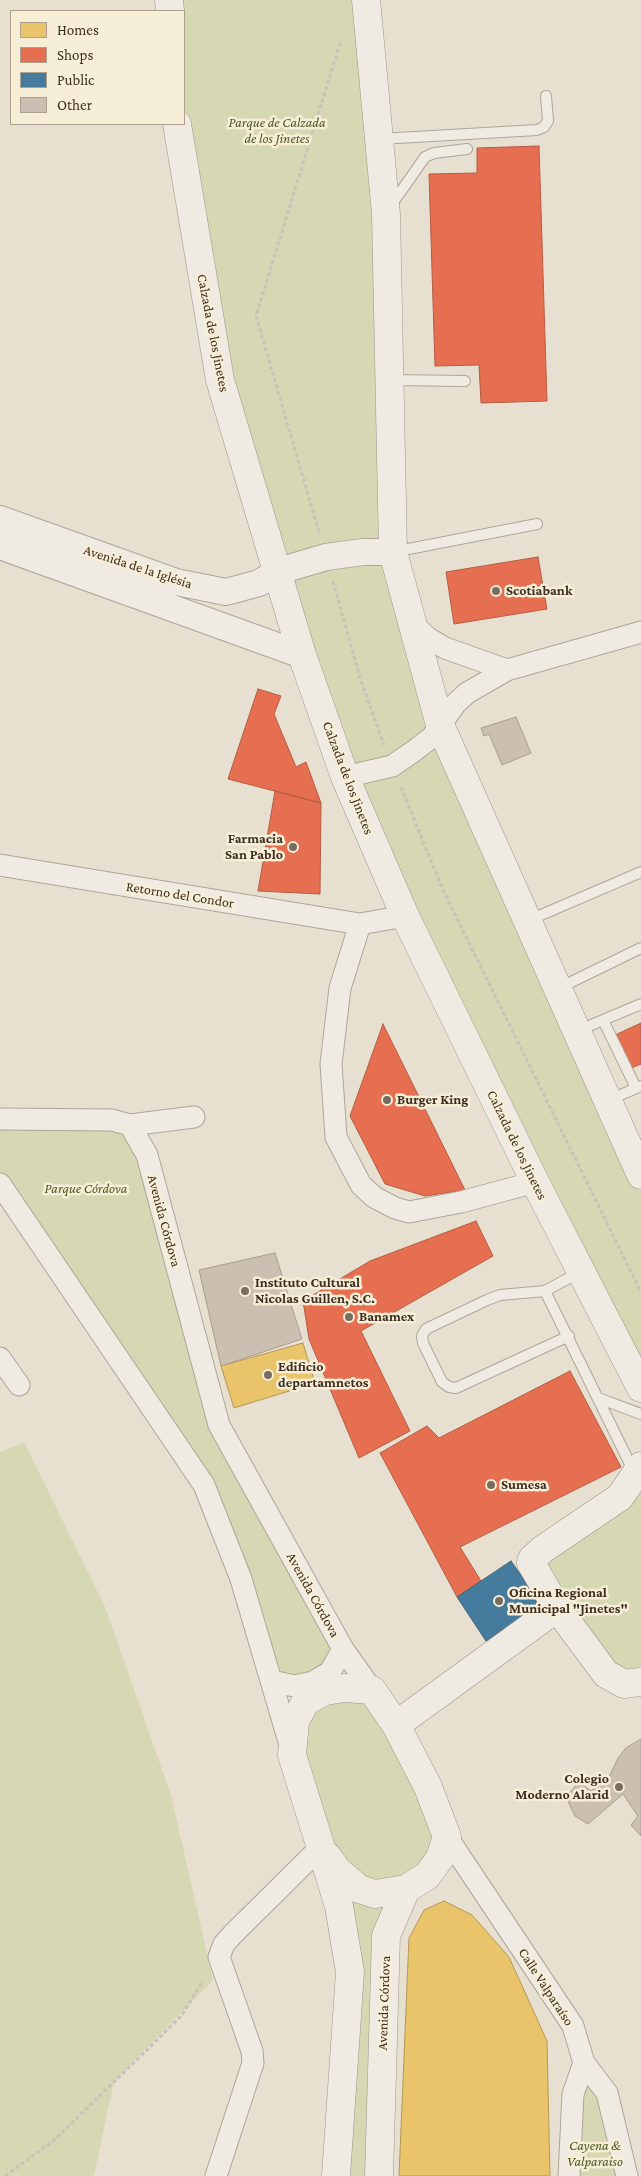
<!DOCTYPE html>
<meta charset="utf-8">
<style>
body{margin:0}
#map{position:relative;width:641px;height:2176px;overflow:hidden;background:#e7e0d1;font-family:"Crimson Pro",serif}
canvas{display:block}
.legend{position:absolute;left:10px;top:10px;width:175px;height:115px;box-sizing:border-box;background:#f7eed8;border:1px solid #ada18e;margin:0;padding:6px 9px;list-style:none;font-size:15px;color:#3d2e20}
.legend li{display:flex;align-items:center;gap:10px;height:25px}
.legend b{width:25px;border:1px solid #ada18e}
</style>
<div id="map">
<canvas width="641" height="2176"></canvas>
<ul class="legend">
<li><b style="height:14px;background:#e9c46a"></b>Homes</li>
<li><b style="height:14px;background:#e76f51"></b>Shops</li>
<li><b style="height:14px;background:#457b9d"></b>Public</li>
<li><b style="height:14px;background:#cbbfb2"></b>Other</li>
</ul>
</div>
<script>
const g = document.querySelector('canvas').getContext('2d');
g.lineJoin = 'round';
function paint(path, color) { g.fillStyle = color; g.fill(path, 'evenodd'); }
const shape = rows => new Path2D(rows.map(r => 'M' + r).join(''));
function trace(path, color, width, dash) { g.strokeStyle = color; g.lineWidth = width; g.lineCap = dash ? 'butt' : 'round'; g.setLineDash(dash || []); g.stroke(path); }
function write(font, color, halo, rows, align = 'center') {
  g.font = font + ' "Crimson Pro",serif'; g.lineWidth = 5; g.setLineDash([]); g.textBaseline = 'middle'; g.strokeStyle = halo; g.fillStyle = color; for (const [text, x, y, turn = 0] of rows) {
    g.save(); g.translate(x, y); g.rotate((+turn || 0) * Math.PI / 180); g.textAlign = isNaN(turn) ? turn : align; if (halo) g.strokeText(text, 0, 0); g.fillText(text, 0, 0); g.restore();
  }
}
paint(shape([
 [166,0,361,0,379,215,383,447,431,701,641,1183,641,1372,346,776,221,380,184,124,184,11,167,11],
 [0,1122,129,1128,218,1426,340,1649,328,1670,274,1679,206,1484,0,1181],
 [24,1442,105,1607,171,1795,213,1980,114,2081,94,2176,0,2176,0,1452],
 [641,1490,641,1666,624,1676,535,1560],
 [371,1695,442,1839,416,1876,374,1889,328,1844,304,1750,305,1724,328,1696],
 [340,1889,387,1902,369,2176,342,2176],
 [586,2071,603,2097,622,2176,573,2176]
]), '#d6d7b3');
const homes = shape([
 [303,1343,315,1383,234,1408,221,1366,303,1343],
 [444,1901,472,1915,509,1957,547,2041,550,2176,399,2176,409,1938,424,1910,444,1901]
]);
paint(homes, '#e9c46a');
trace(homes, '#b59754', 1);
const shops = shape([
 [539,146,547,401,481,403,479,365,435,366,429,174,477,173,477,148,539,146],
 [538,557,547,609,454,624,446,572,538,557],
 [258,689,281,696,274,714,296,767,306,762,321,803,228,779,258,689],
 [275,791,321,803,320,894,258,891,275,791],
 [641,1023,641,1064,629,1069,613,1036,641,1023],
 [383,1024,465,1190,425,1196,385,1184,350,1116,383,1024],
 [476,1221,493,1256,361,1331,410,1431,359,1458,309,1339,303,1301,370,1261,476,1221],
 [570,1371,621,1467,460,1547,481,1581,457,1597,380,1453,427,1426,439,1438,570,1371]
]);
paint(shops, '#e76f51');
trace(shops, '#b45c42', 1);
const public = shape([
 [511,1561,541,1604,486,1641,457,1597,511,1561]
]);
paint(public, '#457b9d');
trace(public, '#436478', 1);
const building = shape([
 [516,717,531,753,502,765,489,734,484,736,481,728,516,717],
 [275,1253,302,1339,221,1366,199,1270,275,1253],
 [641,1739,641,1836,631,1825,638,1816,623,1794,588,1824,575,1816,566,1797,579,1782,591,1791,610,1775,618,1758,626,1748,641,1739]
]);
paint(building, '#cbbfb2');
trace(building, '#a89c90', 1);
const service = shape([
 [380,139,537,130,544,127,548,121,546,96],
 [390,207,425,157,434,153,467,149],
 [390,380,465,381],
 [393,552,537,524],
 [527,921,641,872],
 [559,988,641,948],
 [603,1020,636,1088],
 [577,1031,641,1004],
 [609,1100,641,1086],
 [545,1291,634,1472],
 [569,1336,456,1388,449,1387,442,1382,423,1343,422,1336,426,1329,487,1300,500,1295,545,1291,580,1272],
 [598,1398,641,1414]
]);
const minor = shape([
 [410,621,428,638,445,648,507,670],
 [345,777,392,766,414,751,432,737,456,703,467,693,507,670,641,632],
 [0,865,360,924,405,916],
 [360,924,340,988,331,1064,336,1137,361,1185,374,1197,395,1208,409,1212,461,1202,535,1182],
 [0,1119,112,1120,130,1125,194,1117],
 [130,1125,147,1155,219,1425,343,1649,372,1690],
 [0,1184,204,1485,241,1579,290,1745],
 [0,1358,19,1385],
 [272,1681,294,1686,313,1682,330,1672,343,1649],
 [447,1837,573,2026,584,2063,607,2093,627,2176],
 [216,2176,253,2063,252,2051,219,1957,224,1944,233,1934,321,1847],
 [569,2176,573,2094,584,2063]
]);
const tertiary = shape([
 [0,519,176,582,226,592,259,583,279,571,326,557,363,552,393,552],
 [0,546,302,655]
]);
const secondary = shape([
 [169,0,170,11],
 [366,0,386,214,393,552,440,725,641,1175],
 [177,124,220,380,302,655,345,777,405,916,535,1182,641,1388],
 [641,1466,620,1497,543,1549,532,1559,531,1563,557,1608,606,1674,624,1684,641,1682],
 [396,1725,557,1608],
 [327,1856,338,1871,359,1889,375,1894,406,1889],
 [336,2176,350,1972,339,1906,292,1755,295,1721,306,1701,325,1691,344,1688,372,1690,396,1725,428,1787,447,1837,440,1858,427,1876,406,1889,386,1936,379,2176]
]);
trace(service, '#ada599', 12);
trace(minor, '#ada599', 23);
trace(tertiary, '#ada599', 28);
trace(secondary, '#9c958a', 29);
trace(shape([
 [319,532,256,316,341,40],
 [333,581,360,678,384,745],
 [401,787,442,888,641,1292],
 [5,2176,53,2141,148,2049,182,2015,203,1981]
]), '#c8c2b9', 3, [4, 2.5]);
trace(service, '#efebe3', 10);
trace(minor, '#efebe3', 21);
trace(tertiary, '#efebe3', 26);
trace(secondary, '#efebe3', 28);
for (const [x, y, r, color] of [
 [496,591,5,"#786c5e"],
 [293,847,5,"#786c5e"],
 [387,1100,5,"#786c5e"],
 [245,1291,5,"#786c5e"],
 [349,1317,5,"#786c5e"],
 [268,1375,5,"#786c5e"],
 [491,1485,5,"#786c5e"],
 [499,1601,5,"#786c5e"],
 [619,1787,5,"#786c5e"]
]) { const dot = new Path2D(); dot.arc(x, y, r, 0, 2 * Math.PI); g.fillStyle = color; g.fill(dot); trace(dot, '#f7eed8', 2); }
write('italic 14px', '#4d5a26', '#f7eed8', [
 ["Parque de Calzada",277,123],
 ["de los Jinetes",277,139],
 ["Parque Córdova",86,1189],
 ["Cayena &",595,2146],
 ["Valparaiso",595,2162]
]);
write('14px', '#3d2e20', '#f7eed8', [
 ["Calzada de los Jinetes",213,333,79],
 ["Avenida de la Iglésia",138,567,18],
 ["Calzada de los Jinetes",348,778,69],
 ["Retorno del Condor",180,895,9],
 ["Calzada de los Jinetes",517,1145,64],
 ["Avenida Córdova",164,1221,75],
 ["Avenida Córdova",313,1595,61],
 ["Calle Valparaíso",546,1987,57],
 ["Avenida Córdova",384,2003,-88]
]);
write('bold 14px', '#3d2e20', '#f7eed8', [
 ["Scotiabank",506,591],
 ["Farmacia",283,839,"right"],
 ["San Pablo",283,855,"right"],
 ["Burger King",397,1100],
 ["Instituto Cultural",255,1283],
 ["Nicolas Guillen, S.C.",255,1299],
 ["Banamex",359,1317],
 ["Edificio",278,1367],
 ["departamnetos",278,1383],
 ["Sumesa",501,1485],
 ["Oficina Regional",509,1593],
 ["Municipal \"Jinetes\"",509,1609],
 ["Colegio",609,1779,"right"],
 ["Moderno Alarid",609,1795,"right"]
], 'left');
</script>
